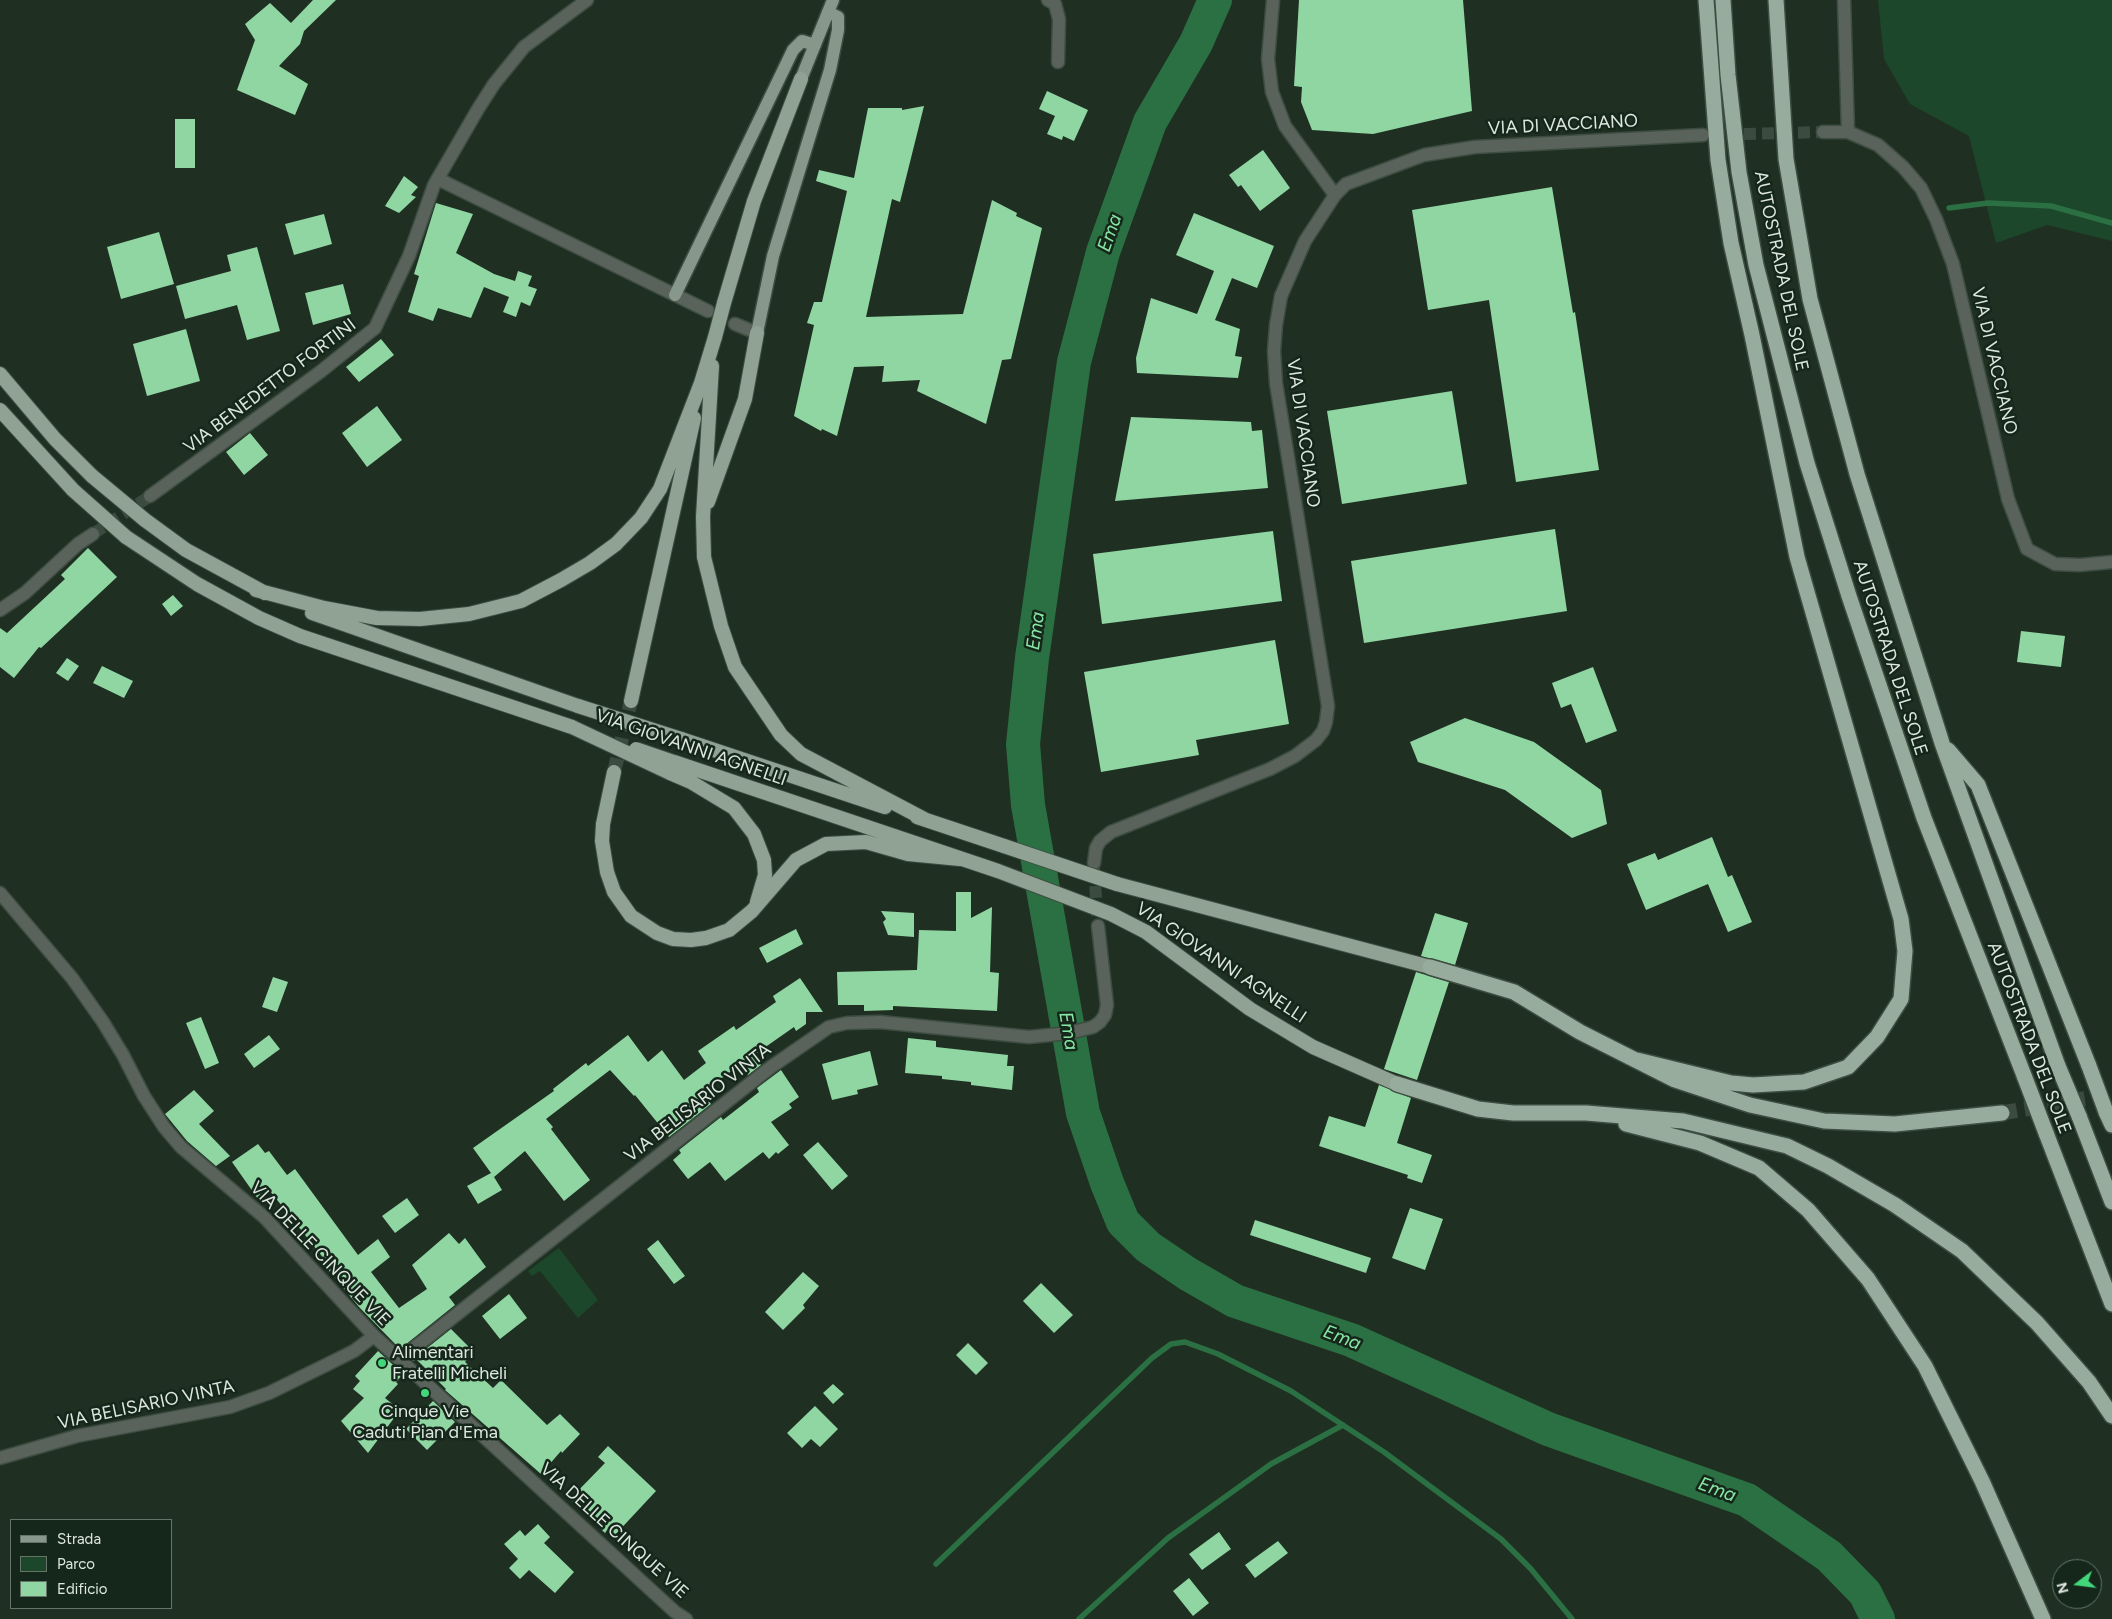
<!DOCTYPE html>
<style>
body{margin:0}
#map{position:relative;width:2112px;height:1619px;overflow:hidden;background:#1f3023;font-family:Figtree,sans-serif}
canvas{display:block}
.legend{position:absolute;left:10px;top:1519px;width:162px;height:90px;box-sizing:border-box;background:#15261a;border:1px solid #657369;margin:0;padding:6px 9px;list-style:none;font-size:15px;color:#dde7df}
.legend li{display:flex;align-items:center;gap:10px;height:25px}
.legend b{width:25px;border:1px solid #657369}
.north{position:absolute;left:2052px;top:1559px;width:50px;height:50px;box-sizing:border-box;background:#15261a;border:1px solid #657369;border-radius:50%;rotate:255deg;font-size:14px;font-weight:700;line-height:20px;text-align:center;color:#dde7df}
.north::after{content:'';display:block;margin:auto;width:18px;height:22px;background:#43d77b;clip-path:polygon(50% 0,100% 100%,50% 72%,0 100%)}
</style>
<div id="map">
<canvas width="2112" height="1619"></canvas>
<ul class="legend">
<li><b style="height:6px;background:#87978a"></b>Strada</li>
<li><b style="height:14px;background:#1c472a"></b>Parco</li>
<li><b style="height:14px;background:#90d6a2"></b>Edificio</li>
</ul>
<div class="north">N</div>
</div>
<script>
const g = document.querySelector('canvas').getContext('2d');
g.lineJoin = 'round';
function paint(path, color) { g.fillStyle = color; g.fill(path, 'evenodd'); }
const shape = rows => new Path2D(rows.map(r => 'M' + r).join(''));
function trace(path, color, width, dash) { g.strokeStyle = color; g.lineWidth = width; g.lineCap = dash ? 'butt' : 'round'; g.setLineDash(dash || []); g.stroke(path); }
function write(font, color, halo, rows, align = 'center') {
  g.font = font + ' Figtree,sans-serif'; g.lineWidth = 5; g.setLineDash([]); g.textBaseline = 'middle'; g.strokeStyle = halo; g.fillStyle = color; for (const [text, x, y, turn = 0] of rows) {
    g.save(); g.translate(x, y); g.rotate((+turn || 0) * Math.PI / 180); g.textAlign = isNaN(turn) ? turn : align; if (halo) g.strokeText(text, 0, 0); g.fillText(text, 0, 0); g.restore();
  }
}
paint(shape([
 [1878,0,2112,0,2112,241,2047,225,1996,243,1969,136,1910,104,1884,59],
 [559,1248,598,1300,578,1318,540,1271,532,1276,528,1271]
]), '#1c472a');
trace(shape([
 [1949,208,1988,203,2051,206,2112,223],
 [936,1564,1152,1358,1171,1344,1185,1342,1218,1354,1291,1391,1384,1452,1501,1539,1531,1569,1572,1619],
 [1079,1619,1168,1538,1271,1464,1343,1425]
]), '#2b7042', 5.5);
trace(shape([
 [1215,0,1196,43,1150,122,1103,252,1074,362,1032,658,1023,744,1028,805,1083,1113,1107,1183,1123,1222,1148,1247,1188,1274,1235,1301,1351,1340,1548,1429,1747,1500,1829,1556,1865,1593,1878,1619]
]), '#2b7042', 34);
paint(shape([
 [313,0,336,0,304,31,300,44,279,66,308,84,295,115,237,90,255,40,245,24,270,3,291,23],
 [1299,0,1463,0,1472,111,1373,134,1312,130,1301,102,1302,87,1294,86],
 [1047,91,1088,110,1074,141,1063,136,1062,140,1047,134,1055,116,1039,109],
 [924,106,900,202,892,199,866,317,963,314,992,200,1017,213,1016,216,1042,228,1011,359,1002,360,986,424,917,391,920,380,882,382,884,366,854,367,837,436,822,429,821,431,794,416,814,325,807,323,814,302,822,302,847,191,816,181,819,170,854,178,868,108,902,108,902,110],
 [175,119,195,119,195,168,175,168],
 [1263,150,1290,188,1260,211,1241,185,1238,187,1229,175],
 [404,176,418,187,411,195,416,197,399,213,385,206],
 [1552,187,1573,313,1575,312,1599,470,1516,482,1489,300,1428,310,1412,210],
 [436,203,473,214,456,253,494,274,515,281,518,271,532,276,528,286,537,289,530,306,521,302,516,317,503,312,509,297,484,287,471,318,438,308,433,321,408,312,419,276,414,274],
 [1194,213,1274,246,1257,288,1232,278,1215,320,1240,329,1235,356,1242,357,1238,378,1137,373,1136,358,1151,298,1197,314,1214,271,1176,255],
 [324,214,332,244,294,255,285,224],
 [159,232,174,284,121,299,107,247],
 [257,247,280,331,247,340,237,305,185,319,176,286,231,271,227,255],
 [343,284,351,314,313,325,305,293],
 [186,329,200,381,147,396,133,344],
 [381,339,394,355,359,382,346,367],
 [1452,391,1467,484,1342,504,1327,411],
 [377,406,402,440,367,467,342,433],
 [1131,417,1251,422,1252,431,1262,430,1268,488,1115,501],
 [250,433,268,455,244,475,226,452],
 [1555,529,1567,611,1364,643,1351,561],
 [1273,531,1282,601,1102,624,1093,554],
 [88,548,117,577,41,648,39,647,14,678,0,667,0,628,7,633,65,579,61,575],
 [173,595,183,606,171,616,162,604],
 [2021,631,2065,636,2061,667,2017,662],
 [1275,640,1289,724,1196,740,1199,755,1101,772,1084,672],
 [67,658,79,666,68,681,56,673],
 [102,666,133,681,124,698,93,683],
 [1593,667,1617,731,1586,743,1571,704,1561,708,1552,683],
 [1465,718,1534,742,1601,790,1607,824,1572,838,1505,790,1418,762,1410,742],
 [1712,837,1728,877,1732,875,1752,922,1728,932,1708,884,1646,910,1627,864,1655,853,1658,860],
 [956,892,971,892,971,918,992,907,990,972,999,973,997,1011,893,1006,893,1010,864,1011,864,1005,838,1005,837,972,917,970,919,930,956,931],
 [881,911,914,913,914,937,888,935,883,922,886,919],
 [1435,913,1468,923,1455,965,1421,956],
 [796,929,803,944,767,963,759,948],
 [1416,972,1449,982,1417,1080,1384,1069],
 [273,977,288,982,277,1012,262,1007],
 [800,978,823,1012,806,1012,806,1024,796,1031,794,1027,754,1055,761,1065,748,1075,740,1065,702,1092,711,1104,669,1137,635,1095,634,1096,610,1070,546,1119,553,1127,551,1129,590,1180,564,1201,525,1151,494,1177,502,1190,478,1204,467,1186,491,1173,473,1148,554,1091,553,1089,586,1063,588,1066,628,1035,648,1062,662,1050,684,1080,706,1063,698,1051,734,1026,736,1030,776,1002,773,996],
 [201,1017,219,1063,205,1069,186,1023],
 [269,1035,280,1049,254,1068,244,1054],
 [908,1038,936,1041,936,1047,1008,1055,1007,1066,1014,1066,1012,1090,971,1085,971,1082,942,1079,942,1076,905,1073],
 [870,1051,878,1085,857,1090,858,1094,832,1100,822,1064],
 [781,1070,799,1097,789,1104,792,1108,771,1122,789,1145,778,1154,776,1152,769,1159,763,1152,725,1181,710,1162,688,1179,673,1160,681,1153,679,1150,721,1117,723,1120,759,1092,757,1088],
 [1379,1085,1411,1098,1397,1143,1432,1155,1422,1183,1407,1178,1408,1175,1319,1146,1329,1116,1365,1127],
 [194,1090,214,1111,199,1124,230,1156,216,1166,187,1141,165,1114],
 [818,1142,848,1176,832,1190,803,1155],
 [258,1144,265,1153,269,1151,287,1175,295,1169,358,1255,378,1239,390,1257,371,1272,399,1308,427,1289,412,1265,449,1233,459,1244,465,1238,486,1267,449,1297,455,1305,400,1349,359,1307,322,1262,325,1260,270,1191,258,1199,232,1162],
 [407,1198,419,1215,395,1233,382,1216],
 [1410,1208,1443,1219,1425,1270,1392,1258],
 [1255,1220,1371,1258,1366,1273,1250,1235],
 [658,1240,685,1276,674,1284,647,1249],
 [803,1272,819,1286,803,1305,805,1308,783,1330,765,1312],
 [1041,1283,1073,1315,1054,1333,1023,1301],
 [509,1294,527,1318,500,1339,482,1316],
 [451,1329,474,1352,465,1362,493,1388,501,1380,547,1425,560,1414,580,1434,562,1453,561,1451,541,1474,445,1390,446,1389,416,1359,414,1361,412,1360],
 [968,1343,988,1363,976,1375,956,1355],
 [378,1351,403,1374,396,1382,398,1384,385,1398,400,1410,368,1453,341,1421,364,1398,353,1389,360,1381,355,1376],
 [833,1384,844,1394,833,1404,823,1393],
 [433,1401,455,1422,427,1450,406,1429],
 [815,1406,838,1429,820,1447,811,1439,802,1448,787,1433],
 [608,1446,656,1491,614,1536,607,1530,605,1533,570,1499,605,1463,598,1457],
 [538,1524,550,1537,544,1543,574,1572,555,1593,529,1570,520,1579,509,1568,518,1559,504,1544,520,1530,525,1536],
 [1219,1532,1231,1549,1202,1570,1189,1554],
 [1278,1541,1288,1553,1255,1578,1245,1565],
 [1189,1578,1209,1603,1193,1616,1173,1591]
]), '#90d6a2');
trace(shape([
 [1708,135,1823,132]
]), '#3c4b3f', 12, [12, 6]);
trace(shape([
 [93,534,150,496],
 [1094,868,1098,926]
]), '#3c4b3f', 12, [12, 6]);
trace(shape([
 [614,772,631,701]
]), '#3c4b3f', 14, [14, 7]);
trace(shape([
 [2002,1113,2112,1094]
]), '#3c4b3f', 15, [15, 8]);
const minor = shape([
 [1048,0,1055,4,1059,19,1058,62],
 [1844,0,1848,132],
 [1823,132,1848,132,1878,145,1903,167,1921,188,1936,219,1953,264,2008,499,2027,549,2055,564,2080,565,2112,562],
 [1335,195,1346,184,1424,155,1475,147,1703,135],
 [0,1458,77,1436,230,1407,269,1393,328,1364,354,1351,374,1336]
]);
const tertiary = shape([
 [438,179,708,311],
 [735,324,757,333],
 [150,496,320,372,375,328,409,256,434,185,478,109,494,84,524,47,587,0],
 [0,610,25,593,78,544,93,534],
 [1094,863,1096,848,1100,841,1111,832,1270,769,1295,756,1316,740,1323,731,1326,722,1328,706,1276,383,1274,351,1276,325,1281,296,1305,241,1335,195,1285,126,1272,92,1268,59,1273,0],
 [0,893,72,978,103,1022,123,1055,144,1096,164,1127,181,1147,264,1217,374,1336,675,1612,686,1619],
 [400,1359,771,1067,829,1027,847,1023,880,1022,1029,1037,1069,1033,1093,1027,1100,1022,1105,1015,1107,1005,1098,926]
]);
const primary = shape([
 [801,79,833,0],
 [675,295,793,50,802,41,815,45],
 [757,333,773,256,830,70,838,30,838,17,828,12]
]);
const trunk = shape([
 [724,303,754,201,801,79],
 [712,366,703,517,704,557,721,626,735,667,781,735,801,754,926,820],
 [0,374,55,439,92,476],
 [0,410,73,490],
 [708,502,745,399,757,333],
 [145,520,186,550,265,593],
 [126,537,197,584,259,618,300,636,572,727],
 [256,590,324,608,377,618,420,619,469,614,521,601,561,580,590,563,616,544,641,518,660,489,701,383,715,337],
 [312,613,578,706],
 [631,701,694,418],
 [681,739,885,807],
 [674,762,998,871],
 [614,772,603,824,602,841,607,872,614,892,631,916,657,933,673,939,691,940,706,938,729,930,752,911,796,860,826,844,866,842,908,854,960,859],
 [670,773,691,782,734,808,754,834,764,860,765,875,757,902],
 [917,817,1004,846],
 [1117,884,1430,967],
 [1111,914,1146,932,1250,1009,1313,1047,1397,1084]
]);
const motorway = shape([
 [1723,0,1728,75,1739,172,1756,265,1807,463,1849,596,1924,818,2025,1078],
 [1776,0,1786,159,1810,299,1857,474,1942,743,2058,1066],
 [1948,750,1978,785,2089,1066],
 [1430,967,1514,992,1580,1032,1675,1080,1750,1105,1824,1121,1895,1124,2002,1113],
 [1637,1060,1731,1083,1753,1085,1804,1082,1848,1067,1877,1037,1901,999,1905,951,1901,919,1797,557,1752,335,1731,243,1718,160,1706,0],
 [1397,1084,1478,1109,1513,1113,1586,1113,1683,1121,1787,1146,1828,1166,1895,1205,1962,1251,2037,1323,2089,1382,2112,1416],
 [2106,1112,2112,1125],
 [2079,1116,2112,1202],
 [1626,1124,1700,1143,1759,1168,1808,1210,1868,1279,1925,1366,1982,1481,2043,1619],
 [2046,1133,2112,1304]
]);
trace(minor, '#3d4d41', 15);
trace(tertiary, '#3d4d41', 15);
trace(primary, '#3d4d41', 15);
trace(trunk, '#3d4d41', 16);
trace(motorway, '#3d4d41', 18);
trace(minor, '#59625b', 12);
trace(tertiary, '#59625b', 12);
trace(primary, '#87978a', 12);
trace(trunk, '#90a294', 14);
trace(motorway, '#98ac9d', 15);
const trunkBridge = shape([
 [715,337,724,303],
 [92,476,145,520],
 [73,490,126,537],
 [578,706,681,739],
 [572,727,670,773],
 [636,749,674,762],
 [1004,846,1117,884],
 [998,871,1111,914]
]);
const motorwayBridge = shape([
 [2058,1066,2079,1116],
 [2089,1066,2106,1112],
 [2025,1078,2046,1133]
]);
trace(trunkBridge, '#3d4d41', 16, []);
trace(motorwayBridge, '#3d4d41', 18, []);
trace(trunkBridge, '#90a294', 14);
trace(motorwayBridge, '#98ac9d', 15);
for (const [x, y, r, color] of [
 [382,1363,5,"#43d77b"],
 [425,1393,5,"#43d77b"]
]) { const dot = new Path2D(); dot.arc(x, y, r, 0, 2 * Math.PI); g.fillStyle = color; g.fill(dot); trace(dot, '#15261a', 2); }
write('18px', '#dde7df', '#15261a', [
 ["VIA DI VACCIANO",1563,125,-3],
 ["AUTOSTRADA DEL SOLE",1781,271,78],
 ["VIA DI VACCIANO",1994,361,77],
 ["VIA BENEDETTO FORTINI",270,386,-37],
 ["VIA DI VACCIANO",1303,433,82],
 ["AUTOSTRADA DEL SOLE",1890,658,72],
 ["VIA GIOVANNI AGNELLI",691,748,19],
 ["VIA GIOVANNI AGNELLI",1221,963,34],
 ["AUTOSTRADA DEL SOLE",2029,1038,69],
 ["VIA BELISARIO VINTA",698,1103,-38],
 ["VIA DELLE CINQUE VIE",320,1254,46],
 ["VIA BELISARIO VINTA",146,1405,-12],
 ["VIA DELLE CINQUE VIE",614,1531,42]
]);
write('18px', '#dde7df', '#15261a', [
 ["Alimentari",392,1353],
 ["Fratelli Micheli",392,1374],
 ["Cinque Vie",425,1412,"center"],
 ["Caduti Pian d'Ema",425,1433,"center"]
], 'left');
write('italic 19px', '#88e6a3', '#15261a', [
 ["Ema",1110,233,-71],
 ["Ema",1036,631,-82],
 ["Ema",1068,1031,80],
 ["Ema",1342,1338,21],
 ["Ema",1717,1490,20]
]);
</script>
